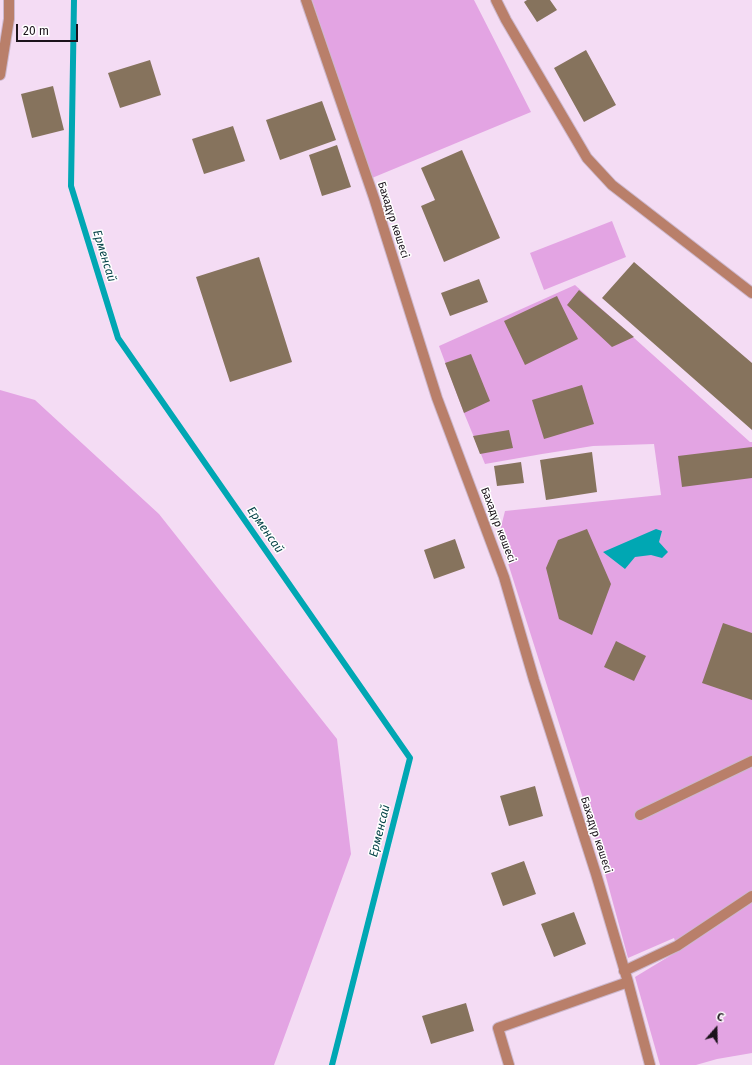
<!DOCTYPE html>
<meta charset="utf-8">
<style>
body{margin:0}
#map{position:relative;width:752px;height:1065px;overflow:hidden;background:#f4dcf4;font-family:"Fira Sans",sans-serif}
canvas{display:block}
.north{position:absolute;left:696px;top:1009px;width:40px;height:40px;-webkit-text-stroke:3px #fff;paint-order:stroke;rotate:20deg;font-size:11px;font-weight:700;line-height:16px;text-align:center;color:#1b131b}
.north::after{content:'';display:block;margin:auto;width:14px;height:18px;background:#1b131b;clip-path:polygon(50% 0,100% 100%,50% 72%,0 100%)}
.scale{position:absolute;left:16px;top:24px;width:62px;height:18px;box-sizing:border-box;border:2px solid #1b131b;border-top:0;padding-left:5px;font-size:12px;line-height:14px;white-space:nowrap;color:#1b131b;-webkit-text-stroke:3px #fff;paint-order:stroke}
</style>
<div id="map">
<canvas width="752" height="1065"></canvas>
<div class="north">С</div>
<div class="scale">20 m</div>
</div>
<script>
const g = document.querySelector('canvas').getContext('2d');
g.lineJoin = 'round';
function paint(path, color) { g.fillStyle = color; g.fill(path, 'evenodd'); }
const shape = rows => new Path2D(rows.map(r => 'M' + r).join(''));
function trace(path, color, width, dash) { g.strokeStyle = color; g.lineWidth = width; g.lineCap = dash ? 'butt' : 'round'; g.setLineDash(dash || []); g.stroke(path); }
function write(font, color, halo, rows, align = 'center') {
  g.font = font + ' "Fira Sans",sans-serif'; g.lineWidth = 3; g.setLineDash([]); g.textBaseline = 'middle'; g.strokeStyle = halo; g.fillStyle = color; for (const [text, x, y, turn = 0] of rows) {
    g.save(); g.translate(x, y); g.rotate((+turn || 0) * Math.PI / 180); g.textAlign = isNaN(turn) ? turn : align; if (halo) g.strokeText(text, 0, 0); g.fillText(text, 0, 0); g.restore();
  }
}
paint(shape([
 [312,0,474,0,531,112,372,178],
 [612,221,626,257,544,290,530,253],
 [575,285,750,442,752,442,752,1053,717,1059,696,1065,660,1065,635,977,678,951,674,938,628,958,594,833,499,535,505,511,661,495,654,444,593,446,542,454,485,464,464,413,439,346],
 [0,390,35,400,159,514,337,739,351,854,274,1065,0,1065]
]), '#e3a4e3');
paint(shape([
 [656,529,662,531,659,542,668,552,662,558,651,555,635,557,625,569,603,552]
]), '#00a7b3');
trace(shape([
 [74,0,71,186,118,338,410,758,332,1065]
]), '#00a7b3', 6);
paint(shape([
 [527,0,550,0,557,10,537,22,524,2],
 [586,50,616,105,584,122,554,68],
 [150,60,161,95,120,108,108,73],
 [53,86,64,130,32,138,21,94],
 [322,101,336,140,280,160,266,120],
 [233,126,245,161,204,174,192,139],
 [337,145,351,187,322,196,309,155],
 [462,150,500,238,444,262,421,206,435,200,421,168],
 [259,257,292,362,230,382,196,277],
 [634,262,752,363,752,430,602,298],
 [479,279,488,302,450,316,441,293],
 [579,290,634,337,612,347,567,305],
 [557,296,578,339,525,365,504,321],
 [471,354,490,401,464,413,445,363],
 [582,385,594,424,544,439,532,400],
 [509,430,513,448,480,454,473,436],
 [752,447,752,478,682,487,678,456],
 [592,452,597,492,546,500,540,460],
 [521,462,524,483,497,486,494,466],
 [587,529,611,584,592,635,559,619,546,568,558,540],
 [455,539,465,568,434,579,424,550],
 [723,623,752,633,752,700,702,683],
 [616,641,646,656,634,681,604,667],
 [535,786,543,816,509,826,500,796],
 [524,861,536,894,503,906,491,873],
 [574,912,586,944,554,957,541,924],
 [466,1003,474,1031,431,1044,422,1016]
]), '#86735d');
const minor = shape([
 [306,0,374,198,437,398,504,577,534,680,596,874,628,982,650,1065],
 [496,0,506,20,587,158,612,185,752,293],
 [0,75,9,19,9,0],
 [640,815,752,761],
 [624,971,677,946,752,896],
 [509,1065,498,1028,628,982]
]);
trace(minor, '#cdb8cd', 12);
trace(minor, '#b97f6a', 10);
write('11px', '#1b131b', '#fff', [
 ["Бахадүр көшесі",393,220,72],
 ["Бахадүр көшесі",498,525,69],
 ["Бахадүр көшесі",596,835,72]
]);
write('italic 12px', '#08454a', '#fff', [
 ["Ерменсай",104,256,73],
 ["Ерменсай",265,530,55],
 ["Ерменсай",380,831,-76]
]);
</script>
